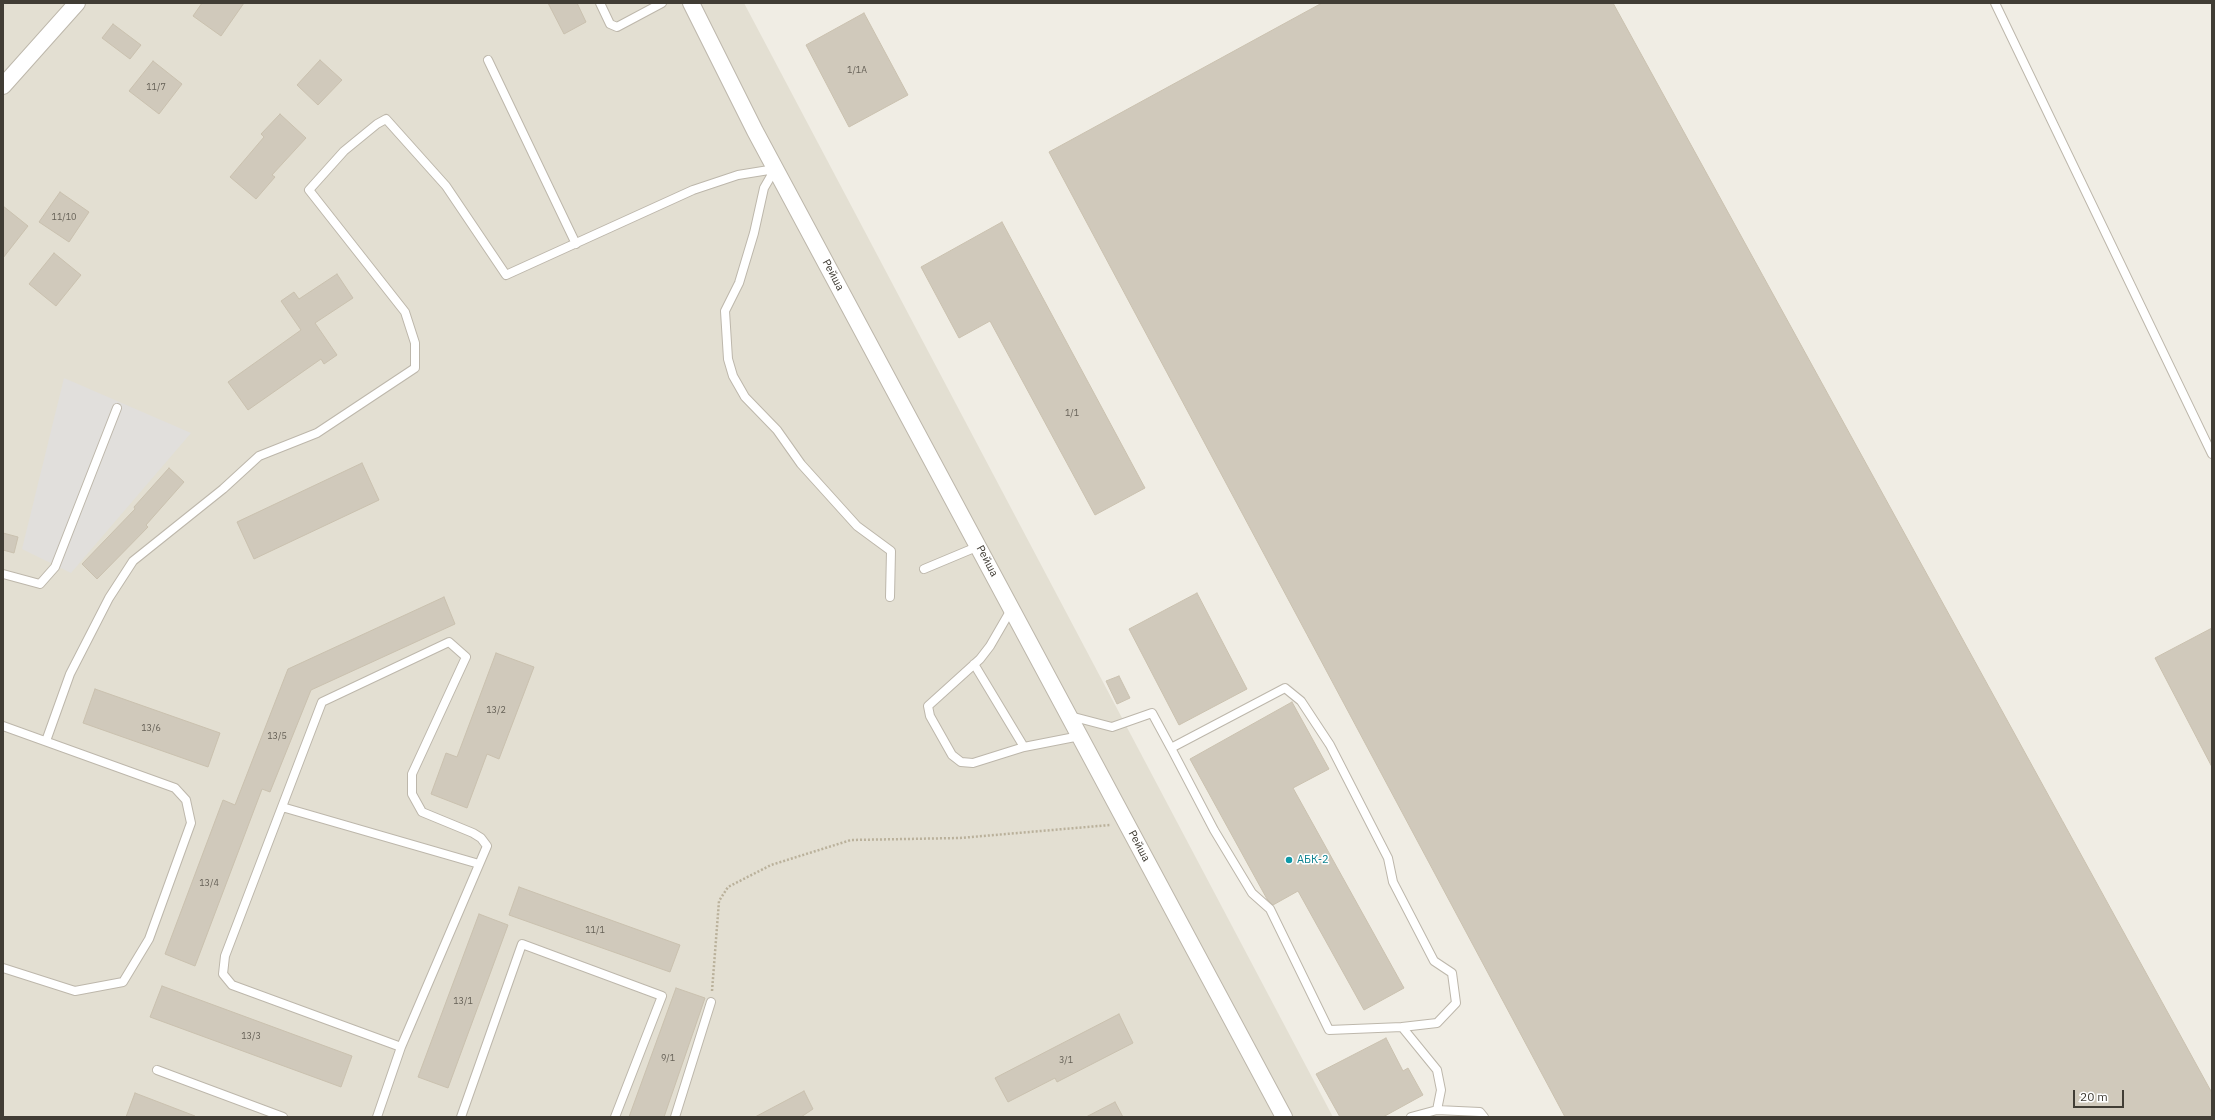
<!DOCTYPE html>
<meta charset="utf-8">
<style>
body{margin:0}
#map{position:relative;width:2215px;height:1120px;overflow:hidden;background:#f0ede4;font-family:"IBM Plex Sans",sans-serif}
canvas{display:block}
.frame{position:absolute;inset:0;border:4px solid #413d35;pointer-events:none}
.scale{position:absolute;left:2073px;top:1090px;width:51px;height:18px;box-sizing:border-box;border:2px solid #413d35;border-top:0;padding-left:5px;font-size:12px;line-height:14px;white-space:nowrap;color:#413d35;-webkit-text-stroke:3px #fff;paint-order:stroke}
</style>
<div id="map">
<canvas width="2215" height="1120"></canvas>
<div class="frame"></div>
<div class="scale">20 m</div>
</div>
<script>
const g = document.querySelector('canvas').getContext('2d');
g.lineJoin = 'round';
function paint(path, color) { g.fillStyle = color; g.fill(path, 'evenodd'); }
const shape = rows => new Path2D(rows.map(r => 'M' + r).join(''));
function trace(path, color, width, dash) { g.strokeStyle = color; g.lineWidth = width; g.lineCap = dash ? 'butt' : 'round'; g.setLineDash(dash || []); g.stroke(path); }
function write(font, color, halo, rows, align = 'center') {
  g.font = font + ' "IBM Plex Sans",sans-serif'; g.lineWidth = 3; g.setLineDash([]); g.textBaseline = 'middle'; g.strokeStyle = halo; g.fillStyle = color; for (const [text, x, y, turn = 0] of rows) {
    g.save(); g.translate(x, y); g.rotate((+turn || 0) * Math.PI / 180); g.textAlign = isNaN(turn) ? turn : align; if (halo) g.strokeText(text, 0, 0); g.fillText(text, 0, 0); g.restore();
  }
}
paint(shape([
 [3,3,744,3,1333,1117,3,1117]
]), '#e3dfd2');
paint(shape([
 [64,378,191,433,71,573,22,549]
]), '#e1dfdc');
const building = shape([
 [202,3,244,3,221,36,193,16,202,3],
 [548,3,577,3,586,22,564,34,548,3],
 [1322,3,1613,3,2212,1093,2212,1117,1565,1117,1049,152,1322,3],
 [864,13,908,95,849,127,806,45,864,13],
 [113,24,141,45,130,59,102,38,113,24],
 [320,60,342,80,318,105,297,85,320,60],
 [153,61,182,84,159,114,129,91,153,61],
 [280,114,306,138,272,175,275,177,256,199,230,177,264,137,261,134,280,114],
 [60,192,89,212,69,242,39,222,60,192],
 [3,206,28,226,3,258,3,206],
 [1002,222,1145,488,1095,515,990,321,959,338,921,267,1002,222],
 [54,253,81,275,56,306,29,284,54,253],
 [337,274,353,298,315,323,337,355,324,364,321,359,248,410,228,382,301,330,281,301,294,292,299,299,337,274],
 [362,463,379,500,254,559,237,522,362,463],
 [169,468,184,482,146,525,148,527,97,579,82,564,135,509,134,507,169,468],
 [3,533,18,537,14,553,3,550,3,533],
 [1197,593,1247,689,1179,725,1129,629,1197,593],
 [444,597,455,624,311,690,270,792,262,789,195,966,165,954,223,800,235,805,288,669,444,597],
 [2212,628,2212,767,2155,658,2212,628],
 [496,653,534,667,499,759,487,754,467,808,431,794,446,753,457,757,496,653],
 [1119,676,1130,698,1117,704,1106,681,1119,676],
 [95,689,220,733,208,767,83,723,95,689],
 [1292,702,1329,769,1293,788,1404,988,1364,1010,1298,891,1273,905,1267,899,1190,759,1292,702],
 [519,887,680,945,670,972,509,915,519,887],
 [479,914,508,925,448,1088,418,1077,479,914],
 [162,986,352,1056,341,1087,150,1017,162,986],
 [676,988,705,998,664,1117,629,1117,676,988],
 [1119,1014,1133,1043,1057,1082,1055,1078,1008,1102,995,1078,1119,1014],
 [1386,1038,1403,1071,1408,1068,1423,1095,1383,1117,1340,1117,1316,1074,1386,1038],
 [804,1091,813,1109,801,1117,755,1117,804,1091],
 [135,1093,195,1116,195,1117,126,1117,135,1093],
 [1115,1102,1123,1117,1086,1117,1115,1102]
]);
paint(building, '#d0c9bb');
trace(building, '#cac1af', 1);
const lane = shape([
 [600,3,610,24,617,27,662,3],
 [1995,3,2212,454],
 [488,60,576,244],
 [775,169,764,188,754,233,739,283,725,311,728,359,733,376,745,397,777,430,801,464,857,526,891,551,890,597],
 [924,569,979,546],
 [3,574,40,584,55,567,117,408],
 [1012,608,990,646,980,659,928,706,930,716,952,755,961,762,973,763,1024,747,1080,736],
 [974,664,1024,747],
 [1070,716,1112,727,1152,713,1171,748,1285,688,1301,701,1330,745,1388,858,1393,882,1434,961,1452,973,1456,1003,1437,1023,1402,1027],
 [3,726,175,788,186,800,191,823,149,939,123,982,75,991,3,968],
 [46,741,70,674,109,598,133,561,223,489,259,456,317,433,415,368,415,343,405,312,309,190,344,151,377,124,386,119,446,186,506,275,693,190,738,175,775,169],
 [1171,748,1214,830,1252,893,1270,909,1329,1030,1402,1027,1437,1070,1441,1090,1437,1110],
 [282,807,479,864],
 [157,1070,283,1117],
 [377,1117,401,1047,487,846,481,838,473,833,422,812,412,794,412,774,466,657,449,642,322,702,225,956,223,974,232,985,401,1047],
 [461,1117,522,944,662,996,615,1117],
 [675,1117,711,1002],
 [1411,1117,1437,1110,1480,1112,1484,1117]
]);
const street = shape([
 [691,3,755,131,1284,1117],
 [3,86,77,3]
]);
trace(lane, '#bdb7ab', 10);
trace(street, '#bdb7ab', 18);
trace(shape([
 [712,991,719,901,728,887,771,865,851,840,960,838,1110,825]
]), '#bab19b', 2.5, [2, 2]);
trace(lane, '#fff', 8);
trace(street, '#fff', 16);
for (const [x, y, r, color] of [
 [1289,860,4,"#0f9aa8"]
]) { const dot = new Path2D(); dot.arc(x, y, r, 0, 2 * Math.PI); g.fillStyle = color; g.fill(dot); trace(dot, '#fff', 1.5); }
write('9px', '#656056', null, [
 ["1/1А",857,70],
 ["11/7",156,87],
 ["11/10",64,217],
 ["1/1",1072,413],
 ["13/2",496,710],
 ["13/6",151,728],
 ["13/5",277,736],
 ["13/4",209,883],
 ["11/1",595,930],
 ["13/1",463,1001],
 ["13/3",251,1036],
 ["9/1",668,1058],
 ["3/1",1066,1060]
]);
write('11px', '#413d35', '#fff', [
 ["Рейша",833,275,62],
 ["Рейша",987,561,62],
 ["Рейша",1139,846,62]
]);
write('11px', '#0d838f', '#fff', [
 ["АБК-2",1297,860]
], 'left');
</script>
